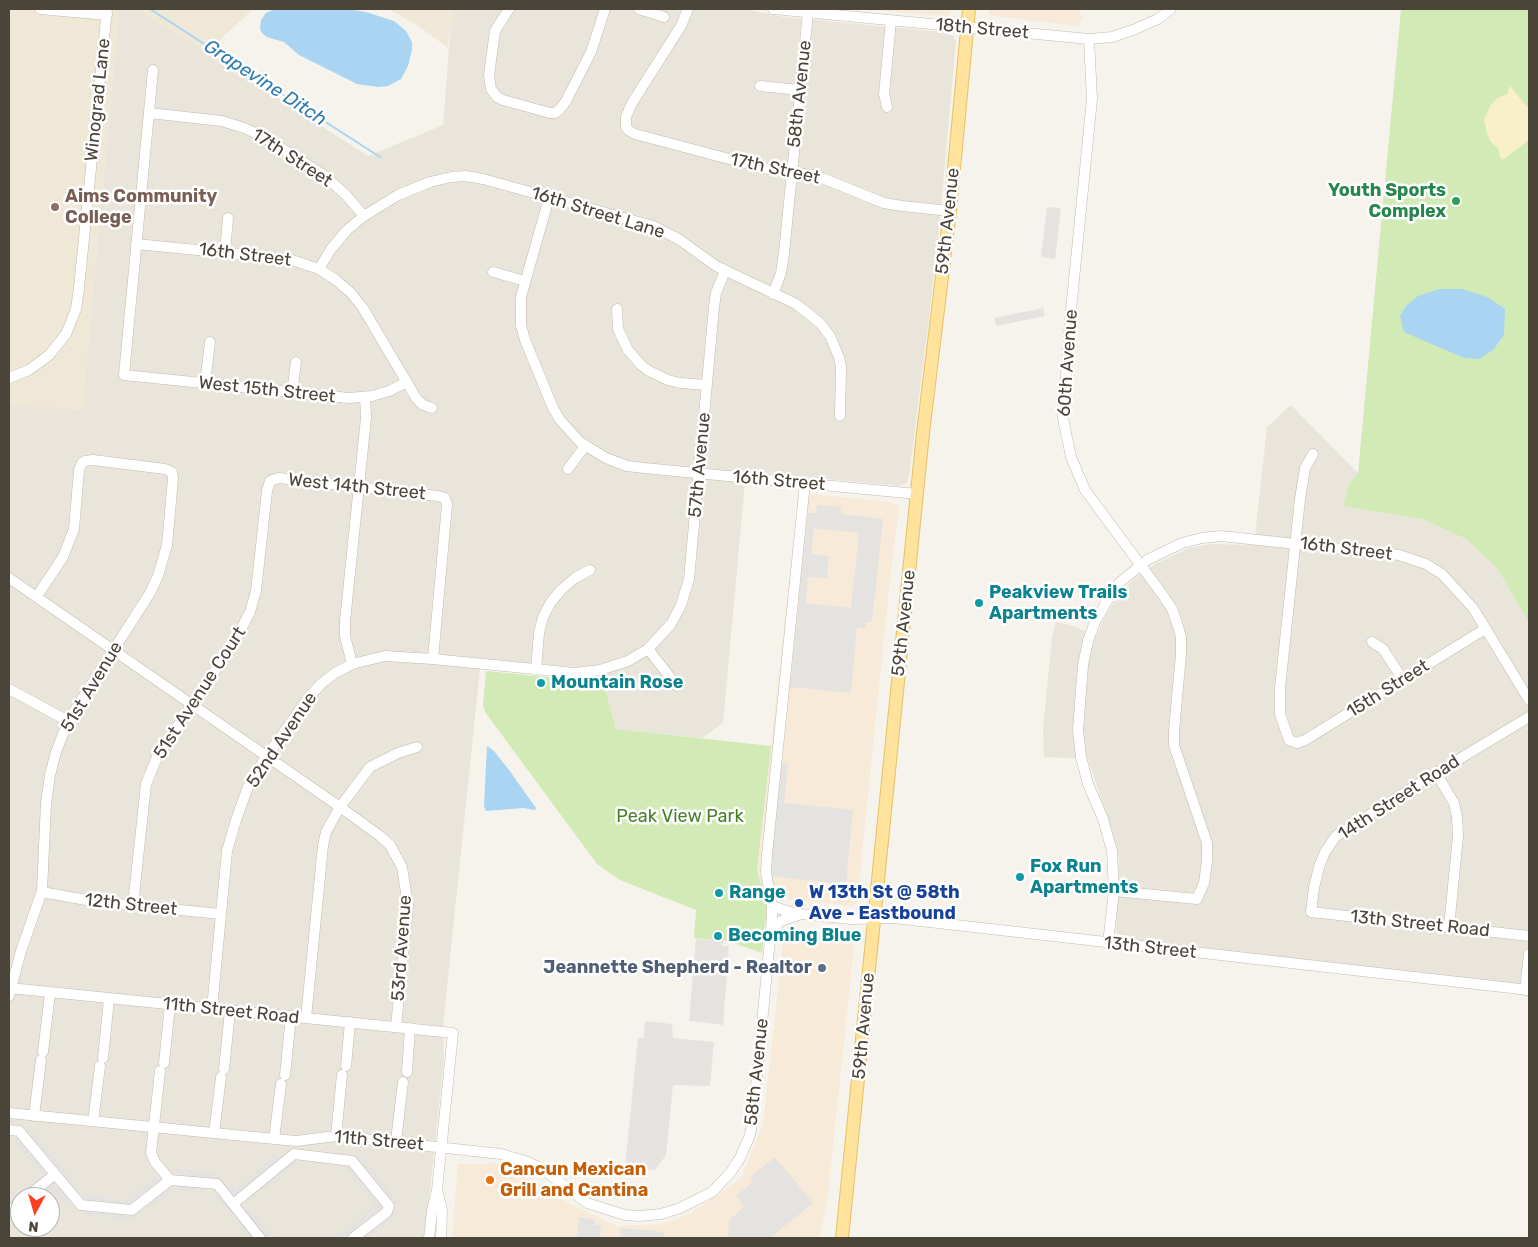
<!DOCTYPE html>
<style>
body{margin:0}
#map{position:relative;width:1538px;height:1247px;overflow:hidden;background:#f6f3ec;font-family:Rubik,sans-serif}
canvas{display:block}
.frame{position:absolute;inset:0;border:10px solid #4b4439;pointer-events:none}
.north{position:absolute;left:10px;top:1187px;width:50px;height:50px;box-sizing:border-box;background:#fff;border:1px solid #b7b4b0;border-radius:50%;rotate:186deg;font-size:14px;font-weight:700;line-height:20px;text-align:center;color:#4b4439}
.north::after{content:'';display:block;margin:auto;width:18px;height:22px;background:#fc3f1d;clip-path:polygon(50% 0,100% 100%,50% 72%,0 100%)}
</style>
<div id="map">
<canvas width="1538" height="1247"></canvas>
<div class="frame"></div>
<div class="north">N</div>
</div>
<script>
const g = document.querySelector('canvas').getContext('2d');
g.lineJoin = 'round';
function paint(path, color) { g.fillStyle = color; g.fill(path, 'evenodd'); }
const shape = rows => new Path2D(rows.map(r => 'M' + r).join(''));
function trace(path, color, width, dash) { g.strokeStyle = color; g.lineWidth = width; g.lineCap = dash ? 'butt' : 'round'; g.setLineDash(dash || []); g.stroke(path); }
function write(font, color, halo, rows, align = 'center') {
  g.font = font + ' Rubik,sans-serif'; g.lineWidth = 5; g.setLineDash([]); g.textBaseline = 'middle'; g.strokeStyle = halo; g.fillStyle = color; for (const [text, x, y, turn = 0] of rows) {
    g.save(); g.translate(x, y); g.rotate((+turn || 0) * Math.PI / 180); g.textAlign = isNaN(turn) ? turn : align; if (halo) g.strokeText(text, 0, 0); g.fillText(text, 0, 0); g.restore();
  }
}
paint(shape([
 [119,9,136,9,207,52,368,156,443,125,452,9,746,9,784,17,943,32,953,36,956,41,936,262,909,477,907,483,899,486,746,471,723,723,702,738,616,729,599,666,572,667,481,659,443,1026,444,1059,425,1238,9,1238,9,403,82,410],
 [20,1197,50,1197,50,1227,20,1227],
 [1291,405,1358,473,1349,484,1344,505,1422,519,1466,539,1497,568,1529,623,1529,987,1123,941,1118,936,1116,931,1119,858,1114,838,1088,759,1044,757,1043,728,1052,637,1056,622,1073,626,1097,636,1103,620,1118,596,1136,577,1157,563,1189,548,1211,544,1254,545,1267,427]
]), '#eae5da');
paint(shape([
 [863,9,951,9,950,15,944,16],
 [989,9,1079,9,1083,19,1077,26,989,15],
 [799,493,889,502,898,505,899,511,892,561,857,902,852,906,764,896,757,870],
 [820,931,855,937,828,1194,820,1238,452,1238,458,1164,509,1163,559,1198,616,1226,663,1224,690,1214,741,1178,763,1125,784,933]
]), '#f7ead8');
paint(shape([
 [9,9,119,9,82,410,9,405],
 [136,9,253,9,207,52],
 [388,9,452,9,448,48,420,27]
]), '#efe8d6');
paint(shape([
 [1401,9,1529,9,1529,623,1497,568,1466,539,1422,519,1343,506,1349,484,1358,473],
 [486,671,568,679,584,680,602,677,616,729,771,746,757,870,767,905,762,953,724,940,694,938,696,910,620,880,597,864,485,712,483,705]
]), '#d2eab5');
paint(shape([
 [1510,86,1529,109,1529,140,1503,160,1500,157,1499,149,1490,141,1487,133,1484,120,1490,106,1496,99,1507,94]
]), '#f9efc9');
paint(shape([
 [1047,207,1061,208,1055,259,1041,257],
 [1043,308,1045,316,996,326,994,318],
 [817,505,841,507,841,514,883,519,872,622,866,622,865,628,857,627,851,693,790,687,808,513,816,513],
 [814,528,859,533,851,608,806,603,808,577,827,578,829,556,811,554],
 [781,763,788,764,784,803,853,810,846,884,770,876],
 [696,939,725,940,721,946,729,946,723,1025,689,1021],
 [645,1021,672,1024,673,1038,714,1042,710,1086,673,1085,666,1155,655,1170,625,1168,638,1038,644,1038],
 [31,1128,81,1191,70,1208,52,1191,44,1197,20,1197,20,1217,9,1226,9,1200,41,1174,14,1141],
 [276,1155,280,1159,292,1160,296,1165,249,1202,245,1198,238,1203,245,1212,249,1208,274,1238,249,1238,213,1193,215,1188,205,1186,204,1193,176,1190,175,1168,221,1174,220,1181,225,1186,230,1183,235,1188],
 [360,1155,397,1201,393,1205,392,1211,396,1216,368,1238,336,1238,374,1205,346,1168],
 [775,1157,813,1203,770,1238,727,1238,730,1219,744,1207,736,1196,753,1182,750,1177],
 [158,1176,173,1191,132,1220,83,1215,86,1195,125,1200],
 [579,1217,595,1220,595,1225,601,1225,600,1238,577,1238],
 [621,1228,664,1232,663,1238,620,1238]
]), '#e5e3e0');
paint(shape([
 [275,9,346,9,366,12,394,21,406,31,412,42,412,50,408,66,401,79,388,86,378,87,357,84,299,55,284,42,267,37,262,33,260,29,261,20,266,13],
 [1439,289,1462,289,1487,297,1505,309,1504,335,1493,350,1479,359,1464,358,1404,332,1400,316,1406,306,1418,296],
 [487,746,494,751,509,770,536,808,535,810,523,808,486,811,484,806]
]), '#a9d4f2');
trace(shape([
 [150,9,380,157]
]), '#a9d4f2', 2);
const minor = shape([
 [40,9,107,15],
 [509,9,495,31,489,75,491,89,497,97,503,100,550,113,555,113,560,109,566,101,591,52,605,9],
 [639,9,664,17],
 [688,9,681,26,632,103,626,117,626,127,628,130,635,134,763,168,817,176,884,203,902,206,950,211],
 [773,9,1089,39,1112,37,1133,30,1158,19,1171,9],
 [1089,39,1092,99,1070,320,1063,418,1071,457,1085,490,1162,594,1172,609,1178,626,1181,637,1181,654,1174,731,1174,745,1207,843,1207,861,1204,883,1197,899,1114,891],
 [153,70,124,375,349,398,372,396,389,391,407,382],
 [760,86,800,90],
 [887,107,884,94,891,21],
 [149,113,222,121,244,128,264,137,325,176,346,195,364,216],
 [549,198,521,297,521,325,525,340,553,408,560,420,580,442,606,458,627,466,644,468,917,494],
 [136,244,289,259,319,269,336,280,351,293,363,308,416,398,423,405,432,408],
 [225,252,228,218],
 [319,269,331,249,347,230,364,216,398,195,430,182,451,177,466,176,483,179,653,226,680,240,716,266,796,304,820,323,830,336,839,357,841,367,840,416],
 [493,272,525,281],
 [773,294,781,273,784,253,808,12],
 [617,309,618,329,628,350,641,365,649,371,668,380,680,383,707,385],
 [9,378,29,370,49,355,66,334,76,309,79,288,107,9],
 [205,384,210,342],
 [292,393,296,362],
 [1313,454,1305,468,1300,499,1280,688,1280,714,1289,740,1297,743,1305,740,1485,629],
 [568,469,585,446],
 [9,578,340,807,380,836,390,845,402,867,408,905,396,1027],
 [1372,642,1383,649,1403,680],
 [648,649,677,686],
 [352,664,345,636,345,621,366,418,365,397],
 [536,670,539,633,543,617,551,602,562,589,575,578,590,570],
 [9,689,68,721],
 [1529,717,1436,773,1336,836,1325,852,1319,867,1314,888,1311,912,1529,936],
 [1436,773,1454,803,1457,817,1458,836,1449,927],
 [42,892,97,902,221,914],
 [133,905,146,784,157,757,235,641,250,612,256,591,267,491,270,481,279,478,438,496,445,498,447,505,433,659],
 [772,906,786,911,801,914,851,919,894,918,1529,990],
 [774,936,775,927,781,921,798,915],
 [1108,943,1114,891,1112,851,1103,819,1088,784,1081,757,1078,730,1083,665,1088,641,1095,622,1107,601,1119,583,1147,560,1182,543,1202,538,1221,536,1399,555,1426,564,1442,574,1473,608,1529,700],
 [10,988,453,1033,437,1190,432,1211,429,1238],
 [1525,990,1529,954],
 [9,996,21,951,42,891,46,803,50,775,56,752,68,721,150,593,158,576,167,545,173,479,172,472,165,469,93,460,85,461,82,463,79,470,74,529,63,557,37,596],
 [212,1009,227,851,236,820,248,787,262,763,309,697,322,683,335,673,352,664,385,656,433,659,575,673,600,670,628,661,648,649,671,624,681,605,689,579,714,307,716,293,725,271],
 [306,1018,323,846,326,832,340,807,370,767,398,753,417,747],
 [43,1052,50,993],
 [103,1058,109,999],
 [164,1063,170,1005],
 [346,1066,350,1022],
 [224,1069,230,1011],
 [160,1071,151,1153,155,1162,170,1180],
 [407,1072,410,1028],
 [285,1075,291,1016],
 [9,1113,285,1140,296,1141,336,1136,501,1154,528,1162,544,1170,587,1203,625,1215,639,1216,661,1214,680,1208,712,1192,731,1172,740,1158,750,1135,753,1118,772,918,772,906,766,872,767,855,805,483],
 [34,1116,41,1060],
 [93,1121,100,1066],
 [9,1130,19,1131,81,1205,132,1210,170,1180,217,1184,260,1238],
 [214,1133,221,1077],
 [336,1136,342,1075],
 [274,1139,281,1084],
 [396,1141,403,1082],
 [438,1193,442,1210,441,1238],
 [27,1197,55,1174],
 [233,1204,294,1154,352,1161,389,1206,387,1212,353,1238],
 [9,1212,20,1202]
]);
const major = shape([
 [842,1238,923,433,950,211,969,9]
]);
trace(minor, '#c2bbae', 11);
trace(major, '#e6c16a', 14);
trace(minor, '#fff', 10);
trace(major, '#ffe39c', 12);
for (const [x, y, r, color] of [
 [1456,201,5,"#2e9e5b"],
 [55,207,5,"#8d6e63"],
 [979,603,5,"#0f9aa8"],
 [541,683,5,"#0f9aa8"],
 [1020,877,5,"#0f9aa8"],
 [719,893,5,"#0f9aa8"],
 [799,903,5,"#1a4fb4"],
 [718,936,5,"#0f9aa8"],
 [822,968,5,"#5c6f8a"],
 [490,1180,5,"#e8710a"]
]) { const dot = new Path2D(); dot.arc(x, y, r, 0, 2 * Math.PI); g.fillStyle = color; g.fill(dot); trace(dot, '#fff', 2); }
write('18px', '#4b4439', '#fff', [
 ["18th Street",982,29,5],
 ["58th Avenue",800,94,-84],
 ["Winograd Lane",98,100,-84],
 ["17th Street",292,158,33],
 ["17th Street",775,169,12],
 ["16th Street Lane",598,213,17],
 ["59th Avenue",948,221,-84],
 ["16th Street",245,255,7],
 ["60th Avenue",1068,363,-86],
 ["West 15th Street",267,390,6],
 ["57th Avenue",700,465,-85],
 ["16th Street",779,481,5],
 ["West 14th Street",357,487,6],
 ["16th Street",1346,549,7],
 ["59th Avenue",904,623,-84],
 ["51st Avenue",92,687,-59],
 ["15th Street",1388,689,-32],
 ["51st Avenue Court",200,693,-57],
 ["52nd Avenue",282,740,-56],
 ["14th Street Road",1399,798,-33],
 ["12th Street",131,905,6],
 ["13th Street Road",1420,924,6],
 ["53rd Avenue",402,948,-86],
 ["13th Street",1150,948,6],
 ["11th Street Road",231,1011,6],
 ["59th Avenue",864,1026,-85],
 ["58th Avenue",757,1072,-84],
 ["11th Street",379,1141,5]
]);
write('bold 18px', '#27864d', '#fff', [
 ["Youth Sports",1446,191],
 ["Complex",1446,212]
], 'right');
write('bold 18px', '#785e54', '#fff', [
 ["Aims Community",65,197],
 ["College",65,218]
], 'left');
write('bold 18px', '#0d838f', '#fff', [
 ["Peakview Trails",989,593],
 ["Apartments",989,614],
 ["Mountain Rose",551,683],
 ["Fox Run",1030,867],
 ["Apartments",1030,888],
 ["Range",729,893],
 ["Becoming Blue",728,936]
], 'left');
write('18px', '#4a7f2a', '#fff', [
 ["Peak View Park",680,817]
]);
write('bold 18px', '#164399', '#fff', [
 ["W 13th St @ 58th",809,893],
 ["Ave - Eastbound",809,914]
], 'left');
write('bold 18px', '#4e5e75', '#fff', [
 ["Jeannette Shepherd - Realtor",812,968]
], 'right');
write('bold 18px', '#c56008', '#fff', [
 ["Cancun Mexican",500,1170],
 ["Grill and Cantina",500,1191]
], 'left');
write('italic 19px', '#2e7ab2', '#fff', [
 ["Grapevine Ditch",265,83,33]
]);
</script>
